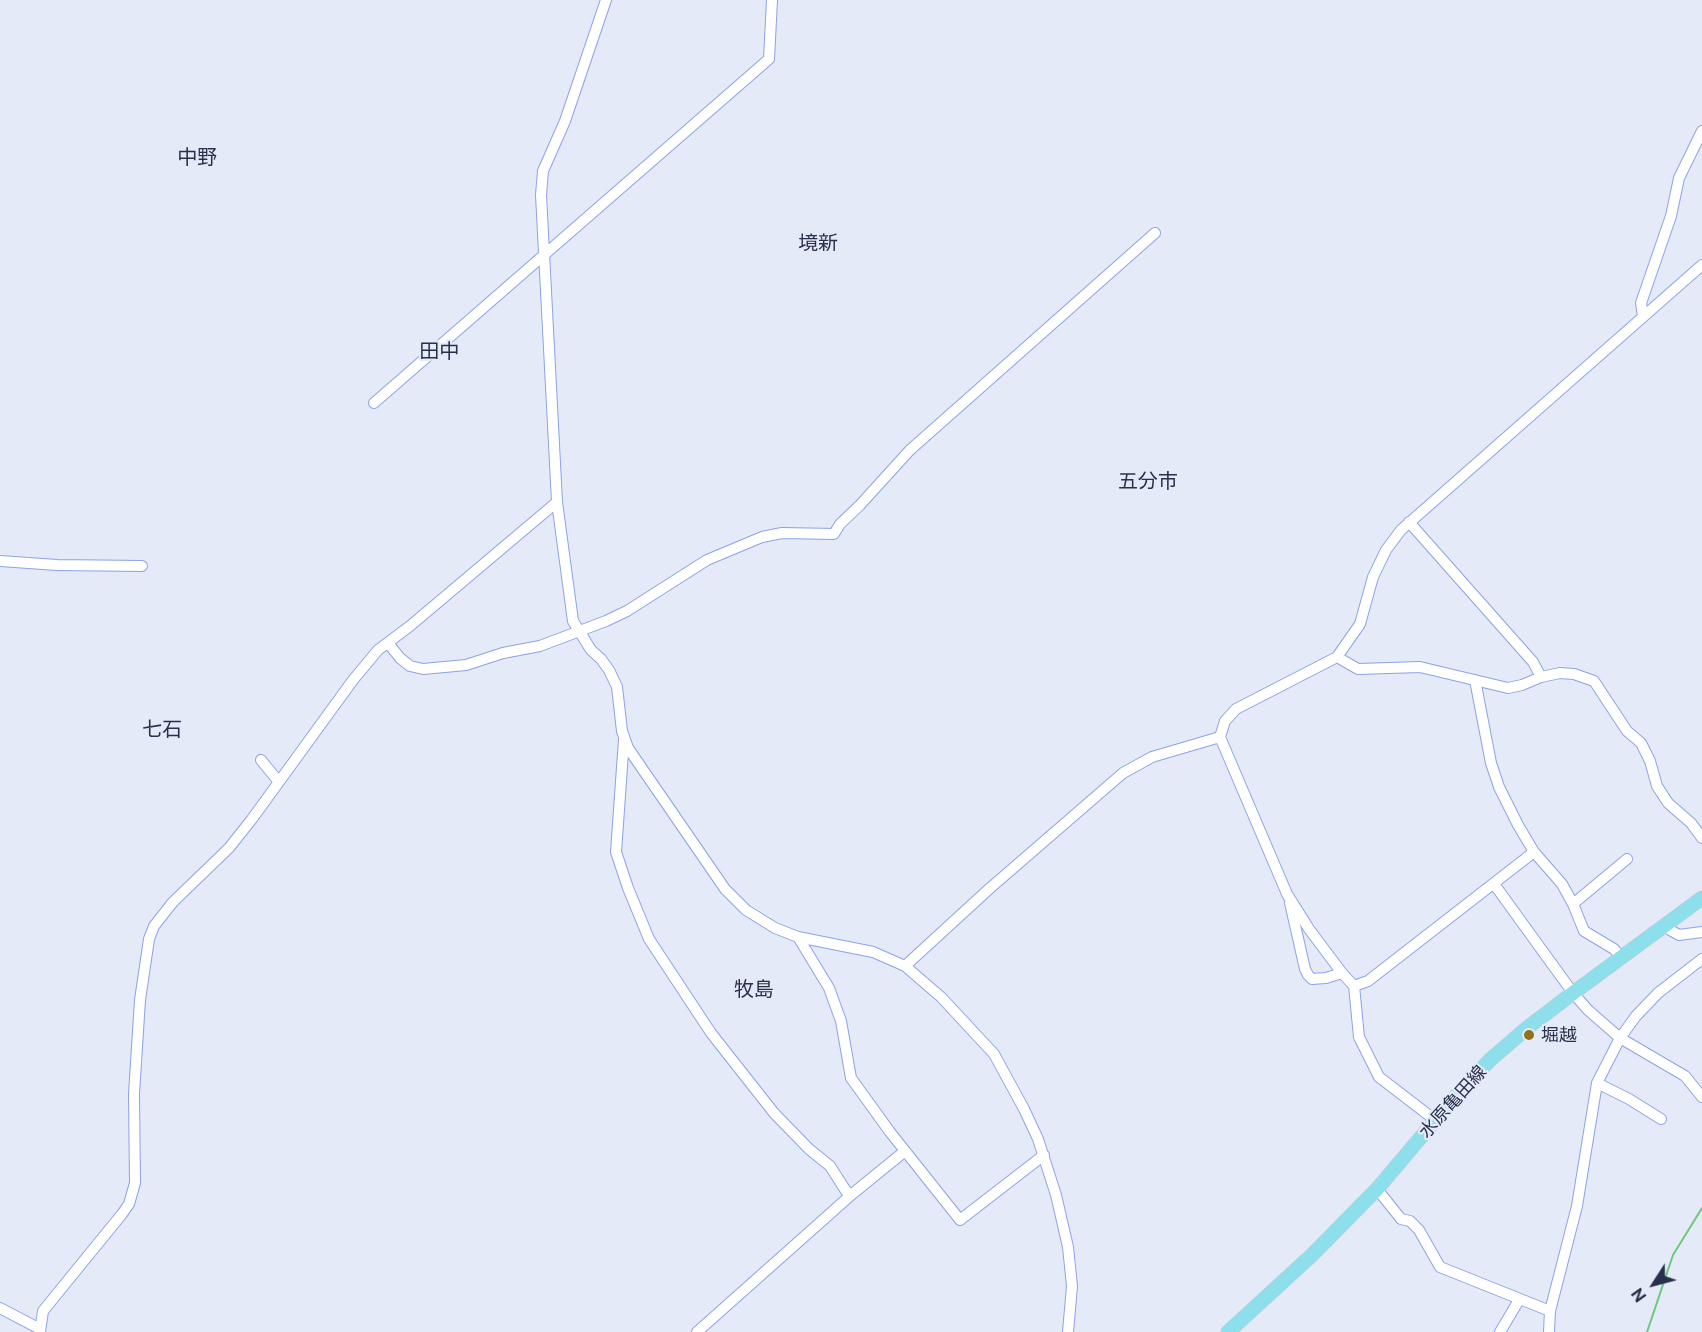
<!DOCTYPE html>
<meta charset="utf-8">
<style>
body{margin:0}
#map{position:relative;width:1702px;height:1332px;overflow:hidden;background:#e5eaf8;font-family:"Public Sans",sans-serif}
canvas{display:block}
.north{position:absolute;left:1624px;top:1254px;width:60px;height:60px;-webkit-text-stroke:4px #e5eaf8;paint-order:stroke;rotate:234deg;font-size:16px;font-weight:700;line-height:24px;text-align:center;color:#28314b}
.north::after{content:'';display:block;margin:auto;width:21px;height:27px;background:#28314b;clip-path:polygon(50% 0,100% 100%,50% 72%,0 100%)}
</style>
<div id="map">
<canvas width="1702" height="1332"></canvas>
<div class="north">N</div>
</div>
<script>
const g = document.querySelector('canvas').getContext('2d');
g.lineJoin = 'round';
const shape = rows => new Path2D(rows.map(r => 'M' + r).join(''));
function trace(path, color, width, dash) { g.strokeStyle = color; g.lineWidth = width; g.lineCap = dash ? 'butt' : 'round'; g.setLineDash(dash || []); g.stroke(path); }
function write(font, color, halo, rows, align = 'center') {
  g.font = font + ' "Public Sans","Noto Sans JP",sans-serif'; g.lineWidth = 4.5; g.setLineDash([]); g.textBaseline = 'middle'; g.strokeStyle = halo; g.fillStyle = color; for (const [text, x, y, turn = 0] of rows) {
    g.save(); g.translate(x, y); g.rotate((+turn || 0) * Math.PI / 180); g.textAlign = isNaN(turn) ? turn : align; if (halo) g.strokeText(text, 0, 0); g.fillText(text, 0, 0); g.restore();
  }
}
trace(shape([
 [1647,1332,1673,1255,1702,1208]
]), '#6ec781', 2);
const minor = shape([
 [606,0,565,121,543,171,541,195,557,502,573,621,591,650,601,659,609,670,617,687,622,731,628,748,725,889,746,910,775,928,798,937,873,952,905,966,941,997,994,1054,1024,1109,1038,1139,1056,1195,1068,1247,1072,1286,1068,1332],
 [1643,316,1641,303,1671,216,1679,178,1702,131],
 [374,403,769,59,772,0],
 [1409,522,1533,662,1541,677],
 [0,561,57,565,142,566],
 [388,643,400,658,410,666,423,669,466,665,503,653,540,646,606,621,627,611,707,560,762,537,782,533,834,534,840,524,860,505,910,450,1155,233],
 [1337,657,1358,669,1420,667,1508,688,1522,685,1541,677,1560,673,1574,674,1594,681,1627,731,1641,743,1650,761,1657,786,1668,803,1691,823,1702,838],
 [1475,680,1491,763,1499,787,1518,825,1534,852,1562,884,1573,904,1584,931,1614,949,1621,957],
 [624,739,616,852,628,888,649,939,711,1033,774,1113,809,1149,830,1166,846,1191,851,1195],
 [261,760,279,782],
 [1494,884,1573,993,1588,1010,1620,1038,1685,1076,1702,1097],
 [1290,903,1305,969,1308,975,1312,979,1326,978,1342,973],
 [1573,904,1627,859],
 [1667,924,1670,930,1679,935,1702,932],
 [798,937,829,988,841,1021,851,1078,890,1132,960,1220,1044,1155],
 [905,966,989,889,1123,773,1152,757,1220,737],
 [1354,986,1368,981,1534,852],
 [1597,1083,1629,1099,1661,1119],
 [1435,1120,1379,1077,1359,1037,1354,986,1342,973,1309,929,1287,894,1220,737,1225,721,1236,709,1337,657,1360,624,1373,577,1386,550,1401,530,1702,265],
 [1377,1189,1401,1219,1410,1221,1419,1230,1440,1267,1550,1311],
 [0,1308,40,1329],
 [40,1332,43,1311,122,1214,129,1204,135,1183,134,1094,140,1000,149,939,154,926,173,902,229,848,252,819,353,680,378,650,410,626,557,502],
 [697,1332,851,1195,905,1151],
 [1500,1332,1519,1300],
 [1549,1332,1550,1311,1577,1206,1597,1083,1620,1038,1636,1016,1658,993,1702,959]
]);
const major = shape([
 [1228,1332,1312,1255,1377,1189,1461,1090,1491,1059,1527,1028,1573,993,1702,898]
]);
trace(minor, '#8ca3e5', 12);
trace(major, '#c7c9d0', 15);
trace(minor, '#fff', 10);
trace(major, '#8cdfeb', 14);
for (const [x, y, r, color] of [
 [1529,1035,6,"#907318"]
]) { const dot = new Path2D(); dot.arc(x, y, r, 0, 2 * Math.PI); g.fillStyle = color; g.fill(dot); trace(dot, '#e5eaf8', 2); }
write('18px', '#28314b', '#e5eaf8', [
 ["堀越",1541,1035]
], 'left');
write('18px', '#28314b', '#e5eaf8', [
 ["水原亀田線",1453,1102,-48]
]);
write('20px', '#28314b', '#e5eaf8', [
 ["中野",197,158],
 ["境新",818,244],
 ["田中",439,352],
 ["五分市",1148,482],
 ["七石",162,730],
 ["牧島",754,990]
]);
</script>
